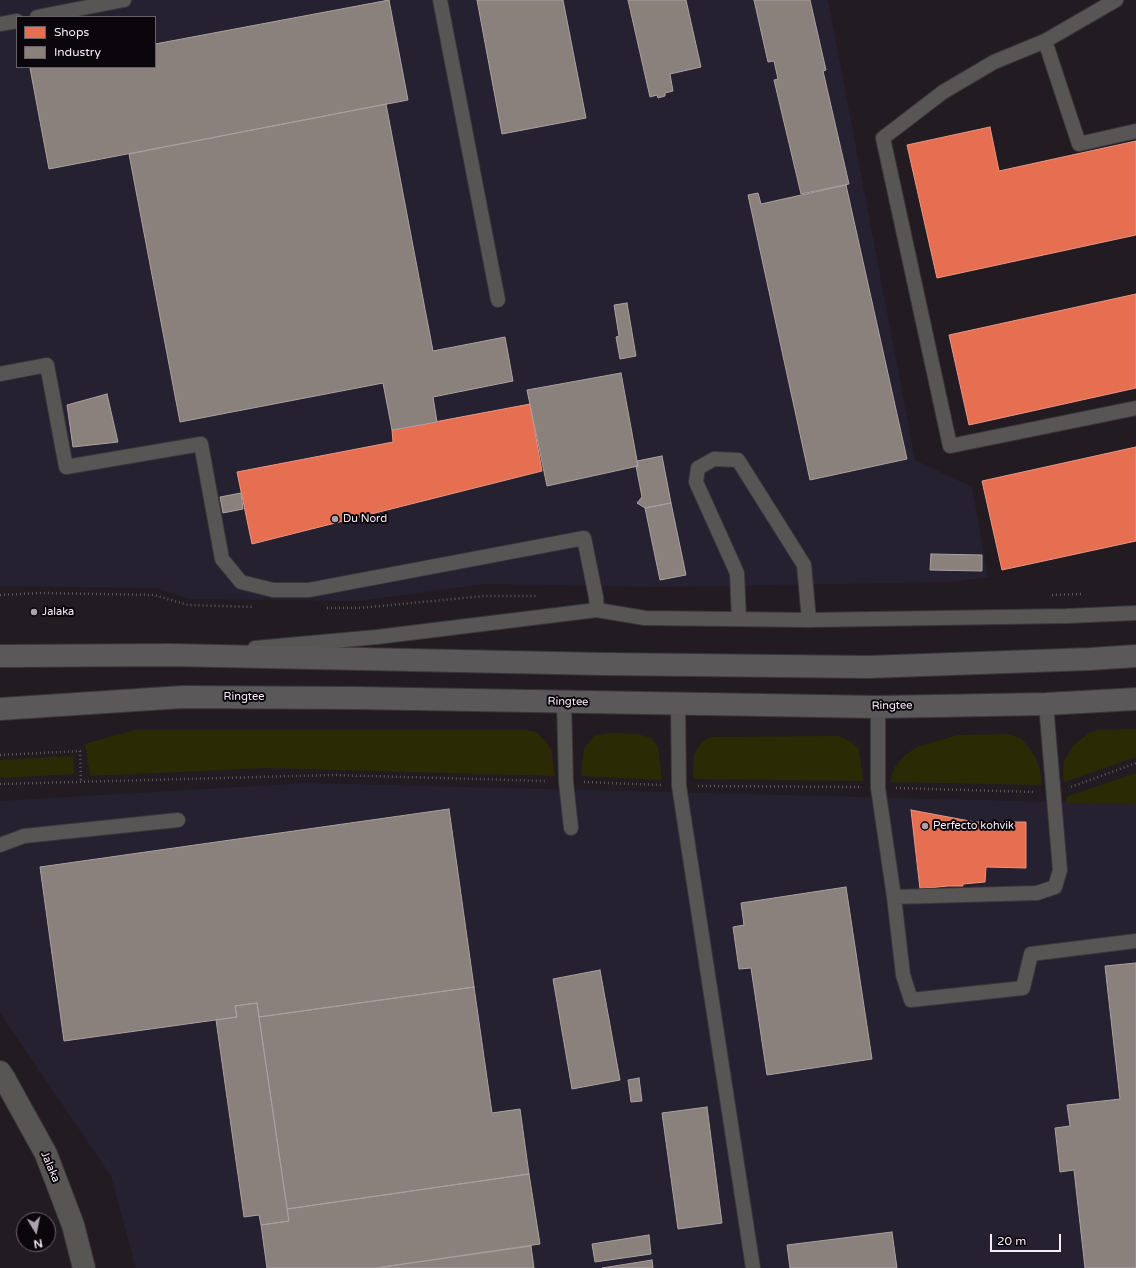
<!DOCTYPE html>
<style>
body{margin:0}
#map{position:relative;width:1136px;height:1268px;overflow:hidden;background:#221c22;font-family:"Varela Round",sans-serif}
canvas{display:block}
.legend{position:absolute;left:16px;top:16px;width:140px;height:52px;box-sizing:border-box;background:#0b060b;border:1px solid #696269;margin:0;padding:5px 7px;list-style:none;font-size:12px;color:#f5ecf5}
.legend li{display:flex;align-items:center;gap:8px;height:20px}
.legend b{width:20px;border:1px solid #696269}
.north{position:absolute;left:16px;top:1212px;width:40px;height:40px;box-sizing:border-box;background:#0b060b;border:1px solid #696269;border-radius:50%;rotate:170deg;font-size:11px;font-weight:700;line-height:16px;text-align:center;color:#f5ecf5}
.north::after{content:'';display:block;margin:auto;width:14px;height:18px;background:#aba3ab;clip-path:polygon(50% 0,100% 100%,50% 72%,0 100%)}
.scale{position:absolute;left:990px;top:1234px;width:71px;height:18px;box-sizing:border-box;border:2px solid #f5ecf5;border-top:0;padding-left:5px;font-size:12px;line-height:14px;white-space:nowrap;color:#f5ecf5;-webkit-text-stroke:3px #0b060b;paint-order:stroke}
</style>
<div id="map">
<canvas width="1136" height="1268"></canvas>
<ul class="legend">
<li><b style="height:11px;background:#e76f51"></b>Shops</li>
<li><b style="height:11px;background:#8a817c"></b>Industry</li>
</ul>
<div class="north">N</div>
<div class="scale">20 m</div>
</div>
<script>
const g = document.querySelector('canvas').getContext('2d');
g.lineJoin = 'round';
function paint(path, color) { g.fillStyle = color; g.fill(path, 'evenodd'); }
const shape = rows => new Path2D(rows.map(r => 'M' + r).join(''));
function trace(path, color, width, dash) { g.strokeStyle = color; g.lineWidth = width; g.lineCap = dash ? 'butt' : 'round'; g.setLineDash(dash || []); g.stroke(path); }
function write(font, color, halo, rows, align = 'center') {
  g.font = font + ' "Varela Round",sans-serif'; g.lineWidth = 4; g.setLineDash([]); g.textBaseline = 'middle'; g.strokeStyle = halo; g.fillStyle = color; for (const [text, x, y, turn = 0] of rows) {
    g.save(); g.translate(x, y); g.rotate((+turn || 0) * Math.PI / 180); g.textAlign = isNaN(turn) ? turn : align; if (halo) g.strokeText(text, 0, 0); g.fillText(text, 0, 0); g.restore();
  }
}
paint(shape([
 [0,0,828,0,915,460,972,487,988,577,952,582,660,587,484,584,359,601,188,599,157,588,0,586],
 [17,17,155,17,155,67,17,67],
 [308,783,1136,804,1136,1268,136,1268,111,1176,0,1013,0,801]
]), '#252130');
paint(shape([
 [1136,729,1136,757,1065,782,1063,778,1064,761,1074,745,1089,733,1099,730],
 [134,730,524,730,536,732,546,741,551,749,555,776,266,768,90,776,85,744],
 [611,733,637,734,651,738,658,747,662,780,581,776,584,749,594,736],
 [1008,734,1022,739,1035,756,1040,770,1042,785,890,782,894,768,904,756,917,747,958,735],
 [839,736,850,741,858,748,860,757,863,781,694,779,693,770,694,755,701,743,710,737],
 [73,756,74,774,0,778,0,760],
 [1136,773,1136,804,1066,803,1066,797]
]), '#2a2a05');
const shops = shape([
 [990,127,999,171,1136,141,1136,235,937,278,907,145,990,127],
 [1136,294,1136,388,969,425,949,335,1136,294],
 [530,404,542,471,252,544,237,472,393,442,392,430,530,404],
 [1136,447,1136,541,1002,570,982,481,1136,447],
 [911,810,975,822,1026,822,1026,868,986,867,985,882,963,884,963,886,948,886,920,889,911,810]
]);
paint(shops, '#e76f51');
trace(shops, '#eb9482', 1);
const industry = shape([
 [389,0,408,100,49,169,30,68,36,67,155,67,155,44,389,0],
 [477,0,563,0,586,118,502,134,477,0],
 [628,0,686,0,701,67,670,74,673,91,665,93,665,96,658,98,657,95,650,97,628,0],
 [754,0,810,0,826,70,823,71,849,184,801,194,774,80,778,79,774,61,768,62,754,0],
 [386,104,433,351,505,337,513,381,433,397,437,422,392,430,383,383,180,422,129,154,386,104],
 [846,185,907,459,810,480,748,195,758,193,761,204,846,185],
 [627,303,636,356,620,359,616,337,619,336,614,305,627,303],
 [621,373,638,466,547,486,527,390,621,373],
 [107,394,118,442,73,447,67,405,107,394],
 [662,456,671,503,645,508,637,503,642,497,636,466,638,466,637,461,662,456],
 [241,493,243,509,223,513,220,497,241,493],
 [671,503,686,575,660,580,645,508,671,503],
 [931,554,982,555,982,571,930,570,931,554],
 [449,809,474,987,259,1017,257,1003,235,1006,237,1017,64,1041,40,867,449,809],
 [846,887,872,1059,767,1075,751,968,739,969,733,927,744,925,741,903,846,887],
 [1136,963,1136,1268,1085,1268,1074,1170,1060,1172,1055,1128,1070,1126,1067,1105,1120,1099,1105,966,1136,963],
 [600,970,620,1080,572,1089,553,979,600,970],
 [474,987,492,1113,520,1109,529,1174,287,1209,259,1017,474,987],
 [257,1003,289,1221,261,1225,259,1215,244,1217,216,1020,237,1017,235,1006,257,1003],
 [639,1078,642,1101,631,1102,628,1080,639,1078],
 [707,1107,722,1223,678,1229,662,1113,707,1107],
 [529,1174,540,1244,376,1268,267,1268,261,1225,289,1221,287,1209,529,1174],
 [892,1232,897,1268,790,1268,787,1245,892,1232],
 [649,1235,651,1254,595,1262,592,1244,649,1235],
 [531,1246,534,1268,376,1268,531,1246],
 [652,1260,653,1268,602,1268,652,1260]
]);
paint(industry, '#8a817c');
trace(industry, '#aaa1a0', 1);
const service = shape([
 [440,0,498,300],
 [1116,0,1045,41,994,62,943,92,883,138,950,446,1136,408],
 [37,17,124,0],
 [0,24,17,21],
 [1045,41,1079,144,1136,131],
 [0,374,47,365,66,467,201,444,222,559,241,582,273,590,309,590,584,538,596,597,597,610],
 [739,619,737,573,696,482,698,468,714,459,738,460,804,565,809,620],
 [255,648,377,637,597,610,645,618,809,620,1067,616,1136,613],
 [564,702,566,782,571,828],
 [678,703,679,786,753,1268],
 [878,707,878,788,894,897,903,975,911,1000,1023,988,1031,954,1136,941],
 [0,845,24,836,178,820],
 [894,897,1037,893,1055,887,1060,870,1046,704]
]);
const minor = shape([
 [0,1072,4,1078,46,1154,73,1225,84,1268]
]);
const secondary = shape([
 [0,656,170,655,603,664,868,667,1090,659,1136,656],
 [0,709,182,697,356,698,878,707,1046,704,1136,699]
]);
trace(service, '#3a363a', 16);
trace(minor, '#3a363a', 24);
trace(secondary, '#3a363a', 24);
trace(shape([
 [0,595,42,593,154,595,188,605,254,607],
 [1052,595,1081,594],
 [327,608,360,608,484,596,537,596],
 [0,755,80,751,81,782],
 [584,782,661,785],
 [0,784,333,775,547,781],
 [698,786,859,787],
 [1071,787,1136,763],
 [896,788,1035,792]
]), '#5c5959', 2.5, [1, 3]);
trace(service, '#585655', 14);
trace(minor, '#585655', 22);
trace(secondary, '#5a5858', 22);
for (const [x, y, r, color] of [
 [335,519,4,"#aba3ab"],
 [34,612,4,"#aba3ab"],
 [925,826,4,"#aba3ab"]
]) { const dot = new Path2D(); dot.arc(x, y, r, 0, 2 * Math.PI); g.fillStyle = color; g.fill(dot); trace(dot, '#0b060b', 1.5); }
write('11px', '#f5ecf5', '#0b060b', [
 ["Du Nord",343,519],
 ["Jalaka",42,612],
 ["Perfecto kohvik",933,826]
], 'left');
write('11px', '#f5ecf5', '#0b060b', [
 ["Ringtee",244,697],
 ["Ringtee",568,702,1],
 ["Ringtee",892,706,-1],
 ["Jalaka",50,1167,67]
]);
</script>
